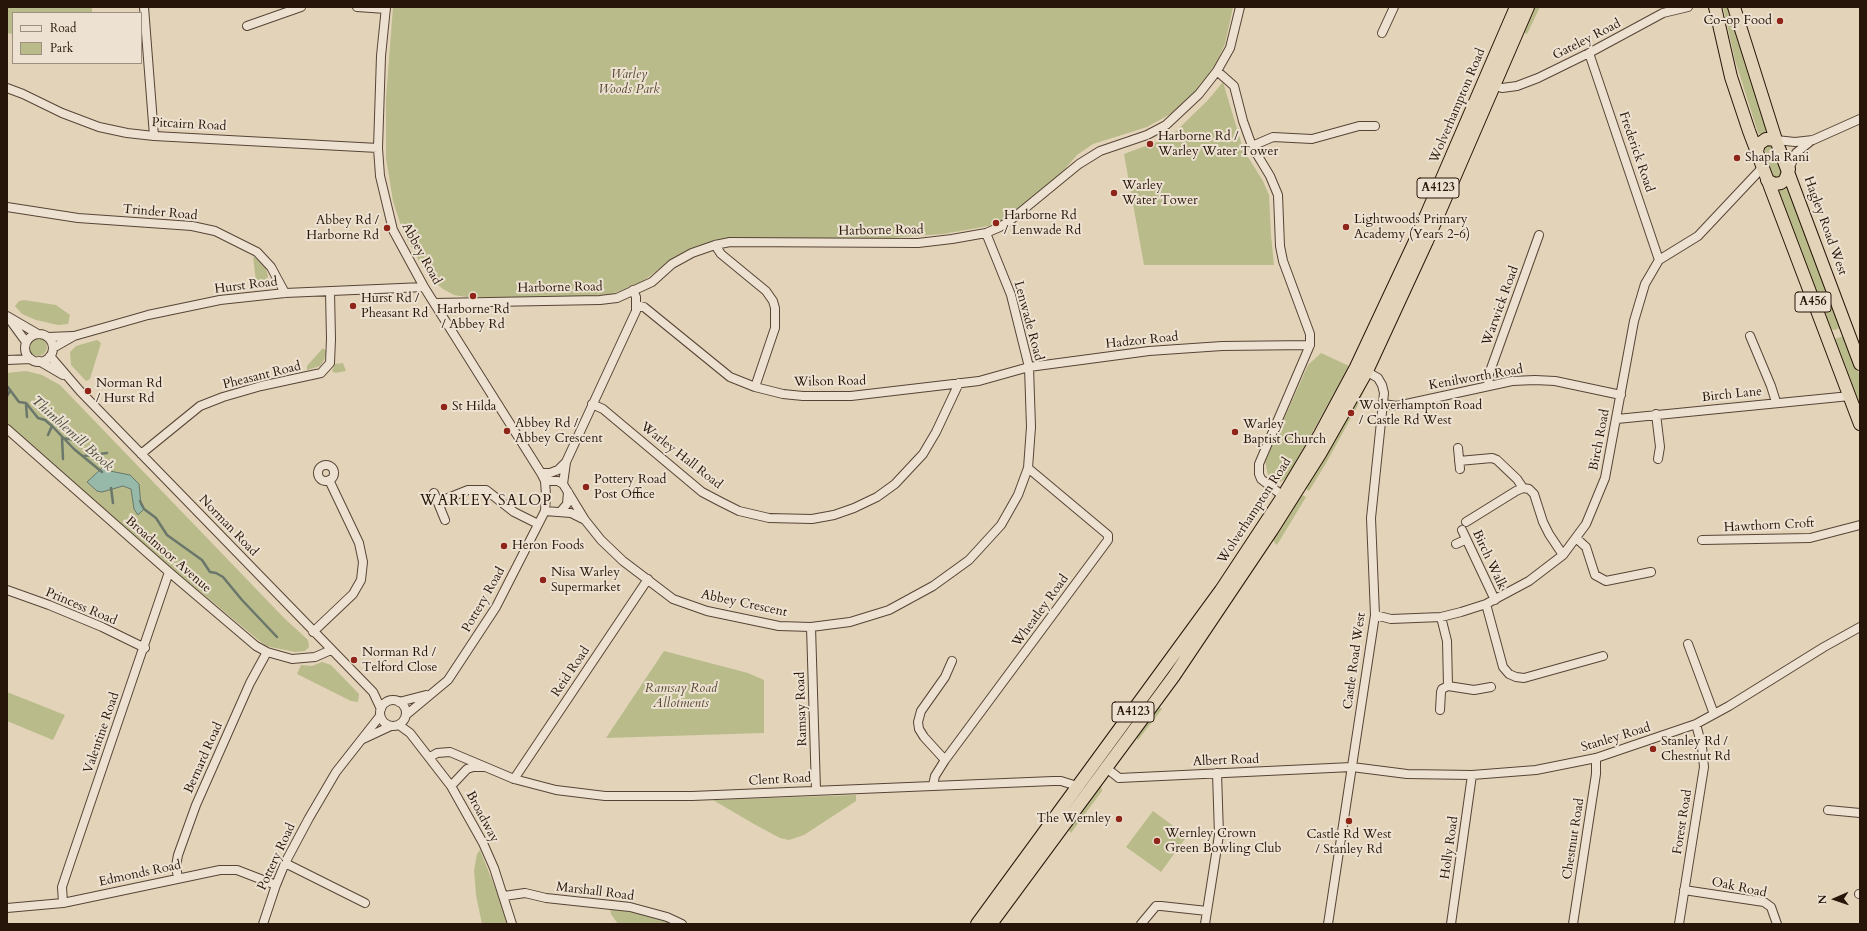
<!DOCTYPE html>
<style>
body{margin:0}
#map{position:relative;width:1867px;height:931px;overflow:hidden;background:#e3d3b8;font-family:Cardo,serif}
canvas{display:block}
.frame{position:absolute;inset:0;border:8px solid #28150a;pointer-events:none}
.legend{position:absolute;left:12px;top:12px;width:130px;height:52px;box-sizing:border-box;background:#ede2d1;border:1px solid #9e9081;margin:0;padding:5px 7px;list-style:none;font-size:12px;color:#28150a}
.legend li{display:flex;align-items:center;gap:8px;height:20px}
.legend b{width:20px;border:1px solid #9e9081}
.north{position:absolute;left:1815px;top:879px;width:40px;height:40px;-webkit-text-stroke:3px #ede2d1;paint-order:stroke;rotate:268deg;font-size:11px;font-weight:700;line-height:16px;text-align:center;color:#28150a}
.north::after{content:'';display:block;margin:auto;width:14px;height:18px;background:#28150a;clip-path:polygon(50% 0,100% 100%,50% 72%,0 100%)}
</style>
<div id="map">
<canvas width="1867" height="931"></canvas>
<div class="frame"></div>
<ul class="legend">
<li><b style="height:5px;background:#ede2d1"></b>Road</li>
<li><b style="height:11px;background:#b9bb8b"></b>Park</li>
</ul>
<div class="north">N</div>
</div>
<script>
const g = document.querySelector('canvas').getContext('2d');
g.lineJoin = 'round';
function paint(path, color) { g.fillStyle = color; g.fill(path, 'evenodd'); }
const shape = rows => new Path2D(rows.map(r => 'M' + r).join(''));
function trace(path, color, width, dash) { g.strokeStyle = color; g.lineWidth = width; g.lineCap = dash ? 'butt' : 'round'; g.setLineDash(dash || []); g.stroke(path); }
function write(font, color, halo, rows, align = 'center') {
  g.font = font + ' Cardo,serif'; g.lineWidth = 4; g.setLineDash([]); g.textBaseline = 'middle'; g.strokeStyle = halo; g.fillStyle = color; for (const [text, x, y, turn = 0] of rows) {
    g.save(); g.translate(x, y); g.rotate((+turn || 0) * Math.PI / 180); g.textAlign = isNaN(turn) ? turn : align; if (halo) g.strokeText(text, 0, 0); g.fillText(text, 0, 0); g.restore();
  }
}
paint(shape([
 [7,7,92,7,92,13,13,13,13,34,7,33],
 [393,7,1233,7,1225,44,1216,63,1202,85,1174,112,1147,127,1093,144,1077,155,1058,177,1020,209,994,225,943,234,888,238,722,239,688,250,669,261,642,282,612,294,581,297,466,297,454,295,443,289,432,280,423,268,403,232,393,201,386,158,386,98],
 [1533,7,1540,7,1527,34,1522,32],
 [1723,7,1730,7,1768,132,1762,136,1758,133,1735,60],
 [1223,82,1243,149,1263,181,1269,195,1271,235,1274,265,1144,265,1124,154,1170,137,1208,100],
 [1769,143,1774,147,1784,174,1779,179,1773,178,1764,148],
 [1786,185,1792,196,1842,327,1835,330,1829,329,1777,188],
 [253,256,266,268,268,276,267,281,256,282],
 [24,300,56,305,70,315,68,324,58,325,36,320,22,314,15,306,19,301],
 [1844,336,1860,376,1860,413,1834,339],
 '29 347a9 9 0 1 1 18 0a9 9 0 1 1-18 0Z',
 [97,340,101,343,90,379,86,381,71,365,70,352,76,346],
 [323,348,326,351,324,360,320,366,307,370,307,366],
 [1321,353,1349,366,1287,478,1280,482,1268,475,1265,461,1308,365],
 [343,363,346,371,335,373,332,371,335,364],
 [26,371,42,375,60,385,284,618,308,640,309,647,305,651,295,652,266,646,262,643,115,521,7,424,7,373],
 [1367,379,1369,380,1357,407,1325,465,1309,491,1306,489,1305,488],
 [1300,494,1306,497,1277,545,1274,542,1274,538],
 [664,651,748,673,764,680,764,733,606,738],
 [322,662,331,665,359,694,358,702,351,701,297,674,301,665,312,666],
 [7,692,65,715,53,740,7,721],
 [1158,706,1162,709,1138,740,1135,736],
 [1101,785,1102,791,1071,833,1068,829],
 [856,795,856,801,804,835,789,840,780,838,754,824,713,800],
 [1153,811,1187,836,1161,872,1126,847],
 [480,850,498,895,507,924,482,924,476,895,474,870,477,854],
 [612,908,639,912,674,924,618,924,611,914,610,909]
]), '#b9bb8b');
const water = shape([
 [103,467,110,471,130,475,139,484,141,505,144,509,138,515,134,509,131,489,123,486,102,492,97,491,87,482,103,467]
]);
paint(water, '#96b9aa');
trace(water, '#6a776a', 1);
trace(shape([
 [7,386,19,402,26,403,38,418,45,420,52,426,74,449,102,472],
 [7,396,10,391],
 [26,404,27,417],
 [48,435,52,426],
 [84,456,107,453],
 [63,459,62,438,83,441],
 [111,488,113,503],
 [140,501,144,509,156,518,167,535,202,560,210,572,216,573,223,577,242,600,277,637]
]), '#6a776a', 2.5);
const minor = shape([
 [144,7,154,136],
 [357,7,386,9],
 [386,7,381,56,378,148,380,176,393,230,424,287,541,473,545,481,546,495,545,511,496,607,448,680,406,715],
 [247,26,301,7],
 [1382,33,1394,7],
 [1589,53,1659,260],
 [1217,71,1234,86,1243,121,1252,146,1270,176,1278,195,1280,246,1283,261,1310,334,1310,345,1259,464,1259,474,1261,479,1283,496],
 [1495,86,1502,88,1517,86,1538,78,1589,53,1663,13,1688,7],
 [7,88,23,94,62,113,99,127,127,133,154,136,378,148],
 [1776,140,1795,142,1813,140,1860,119],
 [1252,146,1273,137,1312,139,1359,126,1375,126],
 [1789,169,1796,153,1812,140],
 [7,207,78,218,192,226,215,231,257,252,271,267,285,293],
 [715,245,721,254,766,291,773,301,775,308,775,328,755,387],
 [435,303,600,300,617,298,652,282,672,264,692,253,715,245,730,242,918,243,952,239,986,233,1000,227,1012,219,1079,164,1100,151,1147,135,1166,125,1199,94,1217,71,1230,48,1240,7],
 [636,305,644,307,730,377,755,387,783,394,803,396,851,396,979,381,1029,367,1149,351,1222,346,1310,345],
 [7,316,38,334],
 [10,320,26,342],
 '25 348a14 14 0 1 1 28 0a14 14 0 1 1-28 0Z',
 [1750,336,1771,386,1776,402],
 [48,337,73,336],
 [53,348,74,336,106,327,148,315,220,300,285,293,424,287],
 [50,356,80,391,373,692,381,709],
 [7,360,31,359],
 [39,361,63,375],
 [1488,386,1489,374,1539,235],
 [592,404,603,409,702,492,721,502,739,511,769,518,812,519,834,515,854,508,877,497,895,484,923,454,936,432,959,383],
 [1383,404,1397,406,1512,381,1535,380,1555,381,1621,395],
 [1656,414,1660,447,1658,459],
 [1617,419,1850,396],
 [7,429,169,572,256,646,267,652,292,659,315,657,331,650],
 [1458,448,1460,469],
 [141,454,200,406,223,397,261,386,321,373,330,363,331,339,330,292],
 [1459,461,1492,458,1497,460,1517,479,1523,488],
 '318 473a8 8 0 1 1 16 0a8 8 0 1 1-16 0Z',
 [541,473,550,473,558,470,566,462],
 [545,481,558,481,563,484,585,520,601,540,623,561,673,599,707,611,779,626,811,627,850,622,889,610,933,586,969,560,1001,525,1018,495,1028,468,1031,427,1029,367,1011,295,986,233],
 [563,484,566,462,636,311,636,297,633,290],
 [434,493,445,520],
 [438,502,468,490,486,490,514,512,538,524],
 [545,511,571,513,585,520],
 [561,511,567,504,568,492],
 [1466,522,1516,491,1523,488,1529,489,1534,494,1543,522,1549,534,1563,555],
 [1462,530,1495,600],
 [1576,538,1586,547,1595,575,1606,581,1651,572],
 [1702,540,1810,538,1860,525],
 [1456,544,1465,540],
 [7,590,49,605,102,627,145,648],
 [1486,604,1503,667,1509,674,1516,677,1524,678,1603,656],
 [1375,615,1391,619,1441,617,1461,612,1486,604,1529,581,1563,555,1586,524,1605,478,1634,321,1645,284,1659,260,1698,236,1762,168],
 [1441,617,1447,641,1448,686],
 [811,627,816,790],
 [313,632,353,594,361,580,363,562,359,543,329,480],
 [1688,644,1714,714],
 '380 713a13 13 0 1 1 26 0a13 13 0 1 1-26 0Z',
 [399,702,426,695],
 [1440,710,1441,692,1442,689,1448,686,1474,690,1491,687],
 [399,725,410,733,451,786,483,843,494,868,512,924],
 [361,740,391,726],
 [430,757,437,753,450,752,514,779,556,790,605,796,692,796,1053,781,1061,781,1077,786],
 [945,760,924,737,919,729,918,722,921,711,945,677,952,661],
 [1105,767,1119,778,1352,767,1407,774,1472,775,1536,770,1596,758,1696,724,1729,706,1824,647,1860,627],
 [514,779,648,579],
 [933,785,935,776,945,760,1108,540,1108,535,1028,468],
 [451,786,467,769,473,767,484,767],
 [1828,810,1860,813],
 [285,863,365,903],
 [178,878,176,866,178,855,196,805,250,683,267,652],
 [1684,890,1764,902,1771,907,1777,924],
 [1859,894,1860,894],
 [504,896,525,893,546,898,630,907,667,917,682,924],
 [63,903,62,887,69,866,169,572],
 [7,908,63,903,220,870,237,870,276,885],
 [263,924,276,885,285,863,309,818,336,772,380,716],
 [1141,924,1156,906,1161,906,1207,911],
 [1205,924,1219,835,1217,773],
 [1328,924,1375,615,1371,518,1384,393,1382,385,1378,378,1364,370],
 [1451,924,1472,775],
 [1573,924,1596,774,1596,758],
 [1679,924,1704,767,1702,747,1696,724]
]);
const highway = shape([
 [1715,7,1731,77,1749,131,1860,424],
 [1734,7,1776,140,1860,364],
 [1757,151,1759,144,1766,139,1776,140],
 [1767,180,1775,184,1781,183,1785,180,1789,169],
 [977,924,1221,590,1283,496,1320,434,1356,367,1415,241,1516,7],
 [991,924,1174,676,1272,530,1320,454,1367,371,1427,241,1528,7]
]);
trace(minor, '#574436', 10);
trace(highway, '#28150a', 14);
trace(minor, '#ede2d1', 8);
trace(highway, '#e3d3b8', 12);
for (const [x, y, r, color] of [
 [1780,21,4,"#8f2418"],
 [1150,144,4,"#8f2418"],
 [1737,158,4,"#8f2418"],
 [1114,193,4,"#8f2418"],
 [996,223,4,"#8f2418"],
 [1346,227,4,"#8f2418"],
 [387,228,4,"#8f2418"],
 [473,296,4,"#8f2418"],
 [353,306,4,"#8f2418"],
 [88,391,4,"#8f2418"],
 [444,407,4,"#8f2418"],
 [1351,413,4,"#8f2418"],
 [507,431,4,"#8f2418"],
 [1235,432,4,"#8f2418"],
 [586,487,4,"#8f2418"],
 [504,546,4,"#8f2418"],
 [543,580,4,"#8f2418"],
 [354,660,4,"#8f2418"],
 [1653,749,4,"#8f2418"],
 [1119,819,4,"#8f2418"],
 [1349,821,4,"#8f2418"],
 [1157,841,4,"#8f2418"]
]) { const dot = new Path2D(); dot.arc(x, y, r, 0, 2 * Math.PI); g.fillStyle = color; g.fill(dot); trace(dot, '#ede2d1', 1.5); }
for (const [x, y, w] of [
 [1438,188,42],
 [1813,302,36],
 [1133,712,42]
]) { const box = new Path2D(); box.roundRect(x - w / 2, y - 10, w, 20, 3); g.fillStyle = '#ede2d1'; g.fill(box); trace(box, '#28150a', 1); }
write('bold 12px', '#28150a', null, [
 ["A4123",1438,188],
 ["A456",1813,302],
 ["A4123",1133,712]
]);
write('13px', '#28150a', '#ede2d1', [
 ["Co-op Food",1772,21,"right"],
 ["Harborne Rd /",1158,137],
 ["Warley Water Tower",1158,152],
 ["Shapla Rani",1745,158],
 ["Warley",1122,186],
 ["Water Tower",1122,201],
 ["Harborne Rd",1004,216],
 ["/ Lenwade Rd",1004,231],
 ["Lightwoods Primary",1354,220],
 ["Academy (Years 2-6)",1354,235],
 ["Abbey Rd /",379,221,"right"],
 ["Harborne Rd",379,236,"right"],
 ["Hurst Rd /",361,299],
 ["Pheasant Rd",361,314],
 ["Harborne Rd",473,310,"center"],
 ["/ Abbey Rd",473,325,"center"],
 ["Norman Rd",96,384],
 ["/ Hurst Rd",96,399],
 ["Wolverhampton Road",1359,406],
 ["/ Castle Rd West",1359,421],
 ["St Hilda",452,407],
 ["Abbey Rd /",515,424],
 ["Abbey Crescent",515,439],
 ["Warley",1243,425],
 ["Baptist Church",1243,440],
 ["Pottery Road",594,480],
 ["Post Office",594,495],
 ["Heron Foods",512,546],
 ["Nisa Warley",551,573],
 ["Supermarket",551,588],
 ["Norman Rd /",362,653],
 ["Telford Close",362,668],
 ["Stanley Rd /",1661,742],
 ["Chestnut Rd",1661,757],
 ["The Wernley",1111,819,"right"],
 ["Wernley Crown",1165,834],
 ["Green Bowling Club",1165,849],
 ["Castle Rd West",1349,835,"center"],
 ["/ Stanley Rd",1349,850,"center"]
], 'left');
write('13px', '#28150a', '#ede2d1', [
 ["Gateley Road",1587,40,-27],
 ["Wolverhampton Road",1458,106,-67],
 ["Pitcairn Road",189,125,3],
 ["Frederick Road",1636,152,71],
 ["Trinder Road",160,213,5],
 ["Hagley Road West",1825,226,70],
 ["Harborne Road",881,231,-1],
 ["Abbey Road",421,254,61],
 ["Hurst Road",246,286,-7],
 ["Harborne Road",560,288,-1],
 ["Warwick Road",1501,306,-70],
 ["Lenwade Road",1028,321,75],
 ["Hadzor Road",1142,341,-6],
 ["Pheasant Road",262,376,-14],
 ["Kenilworth Road",1476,378,-10],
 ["Wilson Road",830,382,-1],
 ["Birch Lane",1732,395,-6],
 ["Birch Road",1600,440,-79],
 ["Warley Hall Road",681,456,38],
 ["Wolverhampton Road",1255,511,-57],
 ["Norman Road",228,526,46],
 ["Hawthorn Croft",1769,526,-3],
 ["Broadmoor Avenue",168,555,41],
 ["Birch Walk",1489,560,65],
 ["Pottery Road",484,600,-60],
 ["Abbey Crescent",744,604,12],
 ["Princess Road",81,607,23],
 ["Wheatley Road",1041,611,-54],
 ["Castle Road West",1355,661,-82],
 ["Reid Road",571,672,-56],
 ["Ramsay Road",802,709,-92],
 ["Valentine Road",102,733,-71],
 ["Stanley Road",1616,738,-17],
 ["Bernard Road",204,758,-66],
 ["Albert Road",1226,761,-2],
 ["Clent Road",780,780,-3],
 ["Broadway",482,817,62],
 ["Forest Road",1683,822,-81],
 ["Chestnut Road",1574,839,-81],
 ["Holly Road",1450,848,-82],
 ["Pottery Road",277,857,-65],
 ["Edmonds Road",140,874,-12],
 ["Oak Road",1739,888,12],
 ["Marshall Road",595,892,7]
]);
write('italic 13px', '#544731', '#ede2d1', [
 ["Warley",629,75],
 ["Woods Park",629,90],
 ["Ramsay Road",681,689],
 ["Allotments",681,704]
]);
write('italic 14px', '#4e4e42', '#ede2d1', [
 ["Thimblemill Brook",72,434,42]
]);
g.letterSpacing = '1px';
write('15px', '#28150a', '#ede2d1', [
 ["WARLEY SALOP",486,502]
]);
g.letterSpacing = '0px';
</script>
